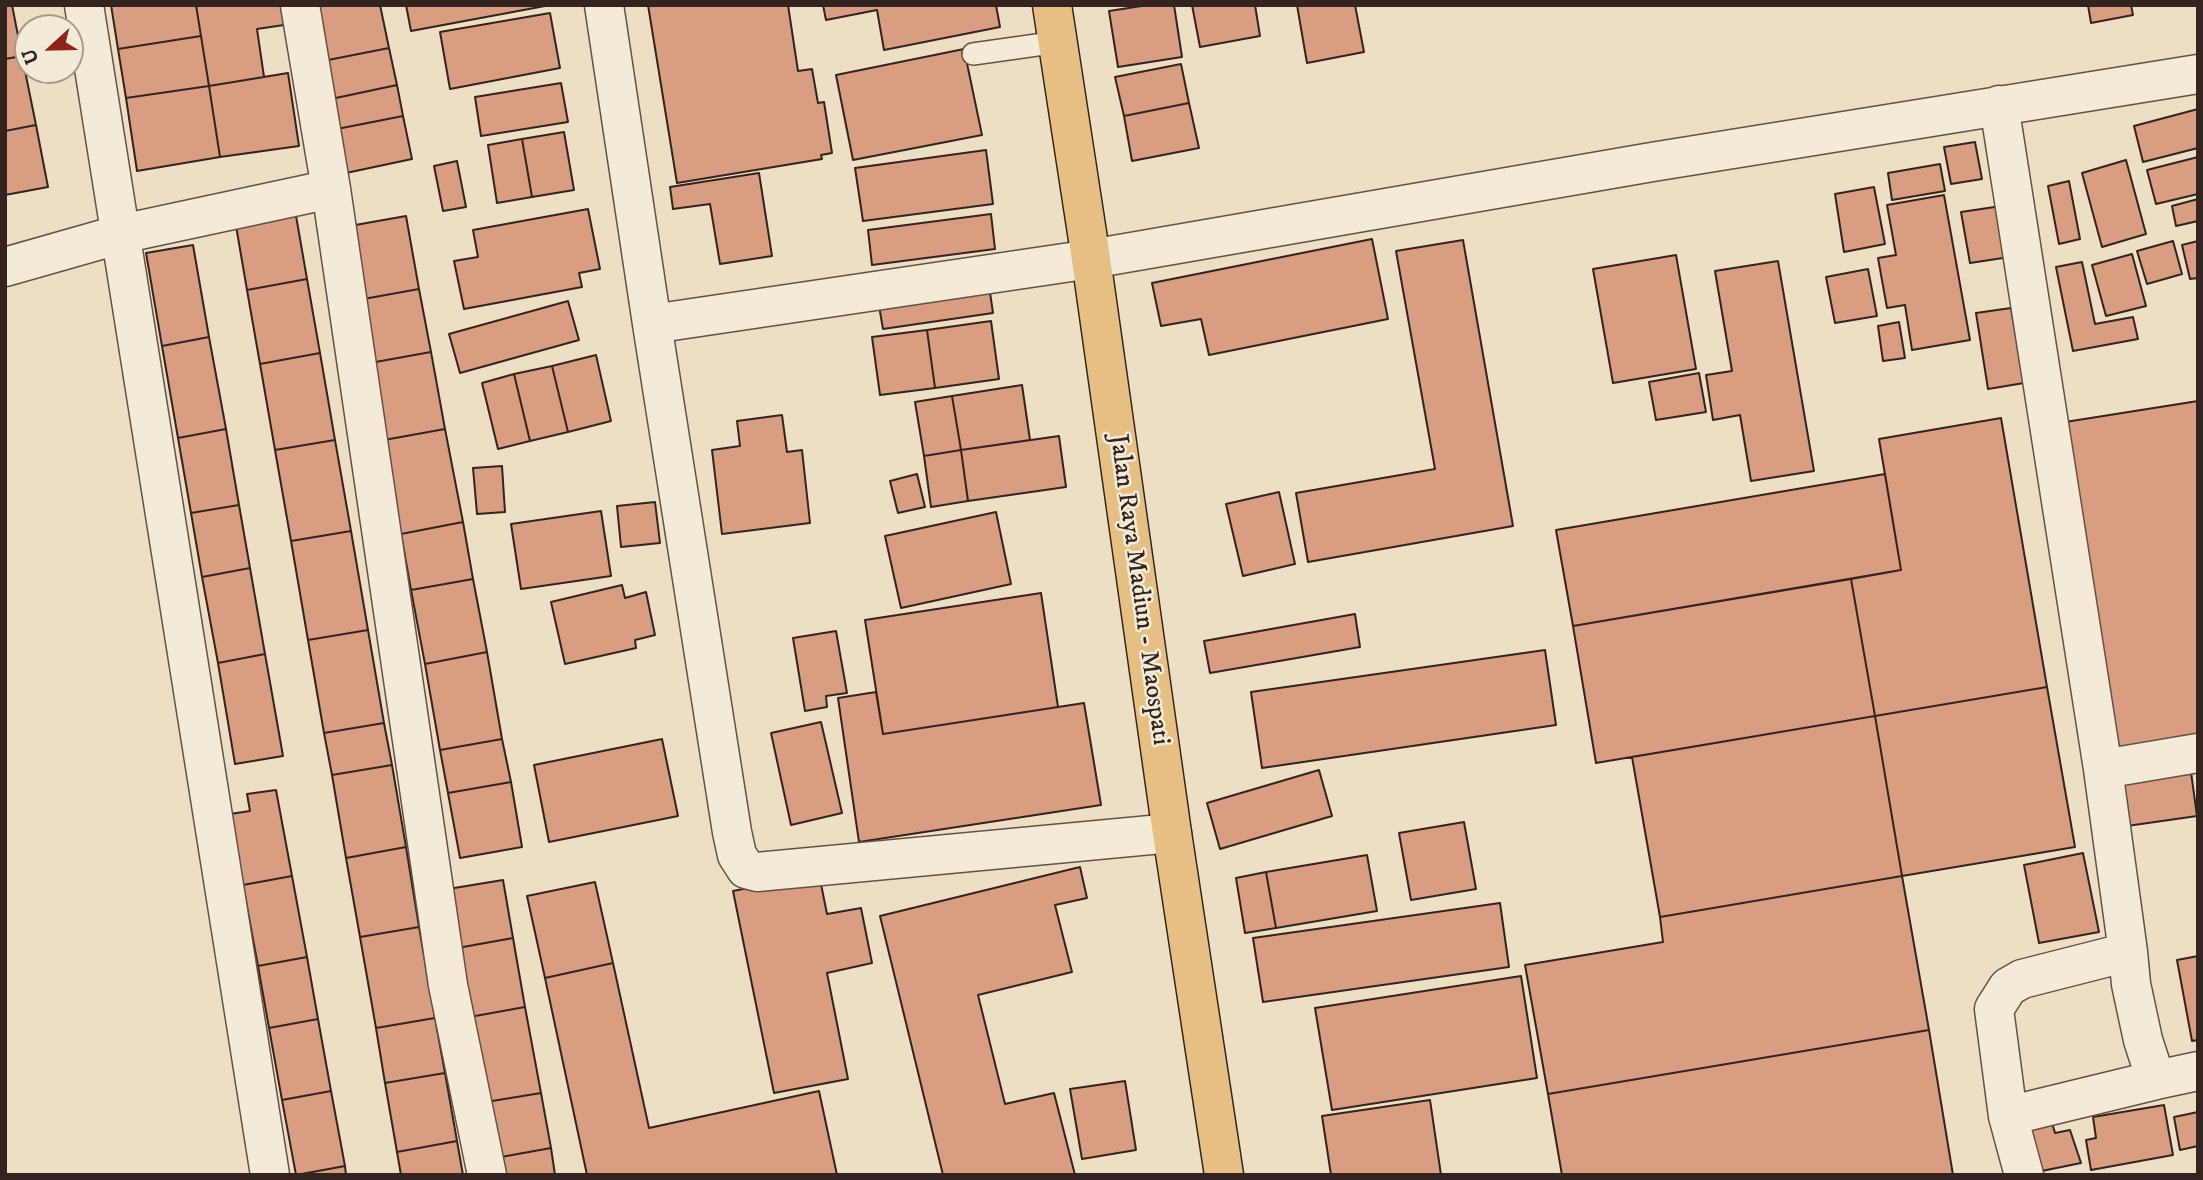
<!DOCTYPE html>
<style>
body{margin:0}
#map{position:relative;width:2203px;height:1180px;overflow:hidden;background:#ecdfc3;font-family:"IM FELL DW Pica",serif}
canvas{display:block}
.frame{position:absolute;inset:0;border:7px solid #33241f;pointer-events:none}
.north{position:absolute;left:14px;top:14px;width:70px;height:70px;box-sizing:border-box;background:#f3ead8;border:2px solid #a69b8e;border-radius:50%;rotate:248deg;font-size:19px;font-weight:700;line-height:28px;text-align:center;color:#33241f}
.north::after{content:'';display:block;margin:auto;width:24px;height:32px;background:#8f2418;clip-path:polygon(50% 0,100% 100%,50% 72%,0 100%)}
</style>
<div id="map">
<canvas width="2203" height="1180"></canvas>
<div class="frame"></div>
<div class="north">U</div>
</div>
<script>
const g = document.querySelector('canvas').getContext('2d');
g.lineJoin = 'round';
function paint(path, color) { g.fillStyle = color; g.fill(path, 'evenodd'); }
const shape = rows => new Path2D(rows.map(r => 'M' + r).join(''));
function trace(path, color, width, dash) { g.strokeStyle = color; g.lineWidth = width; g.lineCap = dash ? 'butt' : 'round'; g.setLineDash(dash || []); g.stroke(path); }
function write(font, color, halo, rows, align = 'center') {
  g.font = font + ' "IM FELL DW Pica",serif'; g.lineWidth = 5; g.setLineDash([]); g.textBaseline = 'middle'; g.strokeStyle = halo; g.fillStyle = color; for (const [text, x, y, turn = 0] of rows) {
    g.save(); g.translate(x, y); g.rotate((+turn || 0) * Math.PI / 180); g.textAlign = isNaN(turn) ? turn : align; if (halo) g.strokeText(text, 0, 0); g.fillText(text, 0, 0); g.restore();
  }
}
const building = shape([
 [5,5,12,5,22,56,5,59,5,5],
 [111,5,196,5,201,36,118,49,111,5],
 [196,5,281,5,284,25,257,29,264,77,209,86,196,5],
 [313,5,380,5,389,48,323,61,313,5],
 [406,5,545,5,545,6,411,31,406,5],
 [648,5,788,5,798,71,812,69,818,103,824,102,832,153,821,155,822,159,677,183,648,5],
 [823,5,996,5,1000,27,884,50,877,10,826,20,823,5],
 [1148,5,1174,5,1182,57,1118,67,1109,11,1148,5],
 [1192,5,1255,5,1260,36,1200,47,1192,5],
 [1297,5,1355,5,1364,52,1307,63,1297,5],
 [2088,5,2131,5,2133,15,2091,23,2088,5],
 [550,13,560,68,450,89,440,32,550,13],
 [201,36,209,86,126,98,118,49,201,36],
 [389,48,397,85,331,99,323,61,389,48],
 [964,49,982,135,853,160,836,75,964,49],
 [22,56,36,125,5,131,5,59,22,56],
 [1181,64,1189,103,1124,116,1115,77,1181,64],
 [288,73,299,146,220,157,209,86,288,73],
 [561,83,568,122,481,136,475,97,561,83],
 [397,85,403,116,337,129,331,99,397,85],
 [209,86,220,157,137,171,126,98,209,86],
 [1189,103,1199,148,1132,161,1124,116,1189,103],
 [2198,109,2198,148,2143,162,2134,126,2198,109],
 [403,116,412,159,346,173,337,129,403,116],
 [36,125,48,187,5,195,5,131,36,125],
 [564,132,574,190,532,197,522,139,564,132],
 [522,139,532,197,497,203,488,145,522,139],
 [1975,142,1982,179,1951,184,1944,147,1975,142],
 [986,150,993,204,863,221,855,168,986,150],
 [2198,157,2198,194,2156,204,2147,170,2198,157],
 [2126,160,2146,234,2102,247,2082,173,2126,160],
 [457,161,466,207,443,211,434,166,457,161],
 [1940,164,1945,191,1892,200,1888,173,1940,164],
 [759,173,772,256,720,264,710,204,673,209,670,187,759,173],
 [2069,181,2080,239,2059,244,2048,186,2069,181],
 [1874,187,1885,244,1844,252,1835,194,1874,187],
 [1944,195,1970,340,1912,350,1905,305,1887,308,1878,258,1896,255,1887,205,1944,195],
 [2198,199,2198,221,2176,226,2172,206,2198,199],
 [2008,205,2016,256,1970,263,1961,212,2008,205],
 [588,209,600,269,579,273,582,287,464,309,454,261,478,257,473,230,588,209],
 [295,210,307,279,247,290,235,220,295,210],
 [991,214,995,249,872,265,868,230,991,214],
 [406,216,419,289,358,300,344,227,406,216],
 [1372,239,1388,319,1209,355,1201,319,1161,326,1152,283,1372,239],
 [1463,240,1513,526,1308,562,1296,493,1435,469,1396,251,1463,240],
 [2173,241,2182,274,2147,284,2137,251,2173,241],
 [2198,241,2198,278,2190,279,2182,245,2198,241],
 [193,245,209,337,162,346,146,253,193,245],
 [2132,254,2146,306,2106,316,2092,265,2132,254],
 [1676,255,1696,369,1613,383,1593,269,1676,255],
 [1778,261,1814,471,1751,481,1740,415,1713,420,1706,375,1732,371,1715,271,1778,261],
 [2082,262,2095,324,2133,317,2138,339,2073,351,2056,267,2082,262],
 [1868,269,1877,316,1835,323,1826,277,1868,269],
 [307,279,320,353,260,364,247,290,307,279],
 [988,279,993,313,883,329,877,294,988,279],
 [419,289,431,352,370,363,358,300,419,289],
 [568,301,579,340,460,373,449,334,568,301],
 [2011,308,2024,383,1988,389,1976,313,2011,308],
 [991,321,999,379,935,388,927,330,991,321],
 [1899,322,1905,358,1883,361,1878,326,1899,322],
 [927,330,935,388,880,395,872,337,927,330],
 [209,337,226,429,178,438,162,346,209,337],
 [431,352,445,429,384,440,370,363,431,352],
 [320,353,335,440,275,450,260,364,320,353],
 [596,355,611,421,568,432,552,366,596,355],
 [552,366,568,432,530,441,514,374,552,366],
 [1699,373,1706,412,1656,420,1649,382,1699,373],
 [514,374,530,441,498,449,482,383,514,374],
 [1022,385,1030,440,961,450,952,396,1022,385],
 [952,396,961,450,924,456,915,402,952,396],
 [2198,401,2198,737,2114,750,2059,423,2198,401],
 [782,415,787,452,802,450,810,523,722,534,712,450,740,446,737,421,782,415],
 [2001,418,2047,687,1875,716,1851,579,1901,570,1879,439,2001,418],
 [226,429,239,505,191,513,178,438,226,429],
 [445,429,463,522,401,534,384,440,445,429],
 [1059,436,1066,487,968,501,961,450,1059,436],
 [335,440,351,531,291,541,275,450,335,440],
 [961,450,968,501,931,507,924,456,961,450],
 [502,466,505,512,477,514,473,468,502,466],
 [917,474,925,507,898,513,890,481,917,474],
 [1885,474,1901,570,1573,626,1556,530,1885,474],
 [1279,492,1295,564,1243,576,1226,504,1279,492],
 [655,502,660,543,621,547,617,506,655,502],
 [239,505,250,568,202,577,191,513,239,505],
 [601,511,611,576,521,589,511,524,601,511],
 [996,512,1011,584,901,608,885,536,996,512],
 [463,522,473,579,411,590,401,534,463,522],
 [351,531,368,630,308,640,291,541,351,531],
 [250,568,265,654,218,663,202,577,250,568],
 [473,579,487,652,425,664,411,590,473,579],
 [1851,579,1875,716,1596,763,1573,626,1851,579],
 [622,585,625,598,646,592,655,635,635,640,636,648,565,664,551,602,622,585],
 [1041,593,1058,707,883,734,865,620,1041,593],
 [1355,614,1360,647,1210,673,1204,641,1355,614],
 [368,630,384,723,324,733,308,640,368,630],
 [836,631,847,693,826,696,827,707,805,711,793,638,836,631],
 [1545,650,1556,725,1262,768,1251,692,1545,650],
 [487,652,502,739,440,750,425,664,487,652],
 [265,654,283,756,235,764,218,663,265,654],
 [2047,687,2075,847,1902,876,1875,716,2047,687],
 [876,692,883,734,1084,703,1101,805,859,842,838,698,876,692],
 [1875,716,1902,876,1660,917,1632,757,1875,716],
 [821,722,842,813,791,825,771,733,821,722],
 [384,723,392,765,332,775,324,733,384,723],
 [502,739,511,782,448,793,440,750,502,739],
 [662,739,678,816,549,842,534,765,662,739],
 [392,765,406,847,346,858,332,775,392,765],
 [1319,770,1332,816,1220,849,1207,803,1319,770],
 [2191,772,2197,816,2120,827,2114,783,2191,772],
 [511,782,522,847,460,858,448,793,511,782],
 [276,790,292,876,243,885,230,814,250,811,247,794,276,790],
 [1464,822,1476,889,1411,900,1399,833,1464,822],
 [406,847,419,927,360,937,346,858,406,847],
 [2083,853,2099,932,2039,943,2024,865,2083,853],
 [1367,855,1377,911,1276,928,1266,872,1367,855],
 [1080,867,1087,898,1055,905,1072,972,978,995,1005,1104,1054,1093,1075,1175,943,1175,880,916,1080,867],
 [1266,872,1276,928,1245,933,1236,878,1266,872],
 [819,874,827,914,861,908,872,963,827,973,848,1079,774,1093,733,891,819,874],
 [292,876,307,957,258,966,243,885,292,876],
 [1902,876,1929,1030,1548,1094,1525,965,1663,942,1660,917,1902,876],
 [503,880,513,938,452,949,442,890,503,880],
 [595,882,613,963,545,978,527,896,595,882],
 [1500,903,1509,967,1263,1002,1253,938,1500,903],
 [419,927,435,1018,376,1028,360,937,419,927],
 [513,938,525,1007,464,1018,452,949,513,938],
 [2198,956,2198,1040,2192,1041,2177,960,2198,956],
 [307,957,318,1019,269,1028,258,966,307,957],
 [613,963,649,1128,819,1091,837,1175,587,1175,545,978,613,963],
 [1521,976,1537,1078,1332,1110,1315,1008,1521,976],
 [525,1007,541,1093,480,1103,464,1018,525,1007],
 [435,1018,445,1073,385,1083,376,1028,435,1018],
 [318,1019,331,1091,282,1100,269,1028,318,1019],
 [1929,1030,1953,1175,1562,1175,1548,1094,1929,1030],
 [445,1073,457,1141,397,1152,385,1083,445,1073],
 [1125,1081,1136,1150,1082,1159,1070,1089,1125,1081],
 [331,1091,345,1166,296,1175,282,1100,331,1091],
 [541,1093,551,1148,490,1159,480,1103,541,1093],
 [1430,1100,1441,1175,1331,1175,1322,1116,1430,1100],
 [2164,1105,2173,1155,2091,1170,2086,1140,2096,1138,2093,1117,2164,1105],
 [2198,1112,2198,1146,2180,1150,2174,1117,2198,1112],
 [2051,1119,2055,1133,2070,1130,2081,1163,2032,1173,2022,1125,2051,1119],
 [457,1141,463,1175,401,1175,397,1152,457,1141],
 [551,1148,555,1175,493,1175,490,1159,551,1148],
 [345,1166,346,1175,296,1175,345,1166]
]);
paint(building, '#d99d82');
trace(building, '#33241f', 2);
const service = shape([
 [973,54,1058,42]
]);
const minor = shape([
 [84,5,270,1175],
 [300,5,331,189,448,985,487,1175],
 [604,5,652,324,1091,259,1652,162,2198,74],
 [1999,105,2103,769],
 [5,267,121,234,331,189],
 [652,324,732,832,737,855,746,869,757,872,1172,833],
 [2198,753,2103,769,2128,952,2131,984,2143,1040,2156,1080,2198,1071],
 [2008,1116,2156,1080],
 [2024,1175,2008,1116,1994,1009,2008,987,2022,979,2128,952]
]);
const trunk = shape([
 [1052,5,1091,259,1172,833,1224,1175]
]);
trace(service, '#615348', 24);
trace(minor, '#615348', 41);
trace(trunk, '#33241f', 41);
trace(service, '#f3ead8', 21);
trace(minor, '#f3ead8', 38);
trace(trunk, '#e6c082', 38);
write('26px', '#33241f', '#f3ead8', [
 ["Jalan Raya Madiun - Maospati",1138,590,82]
]);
</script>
